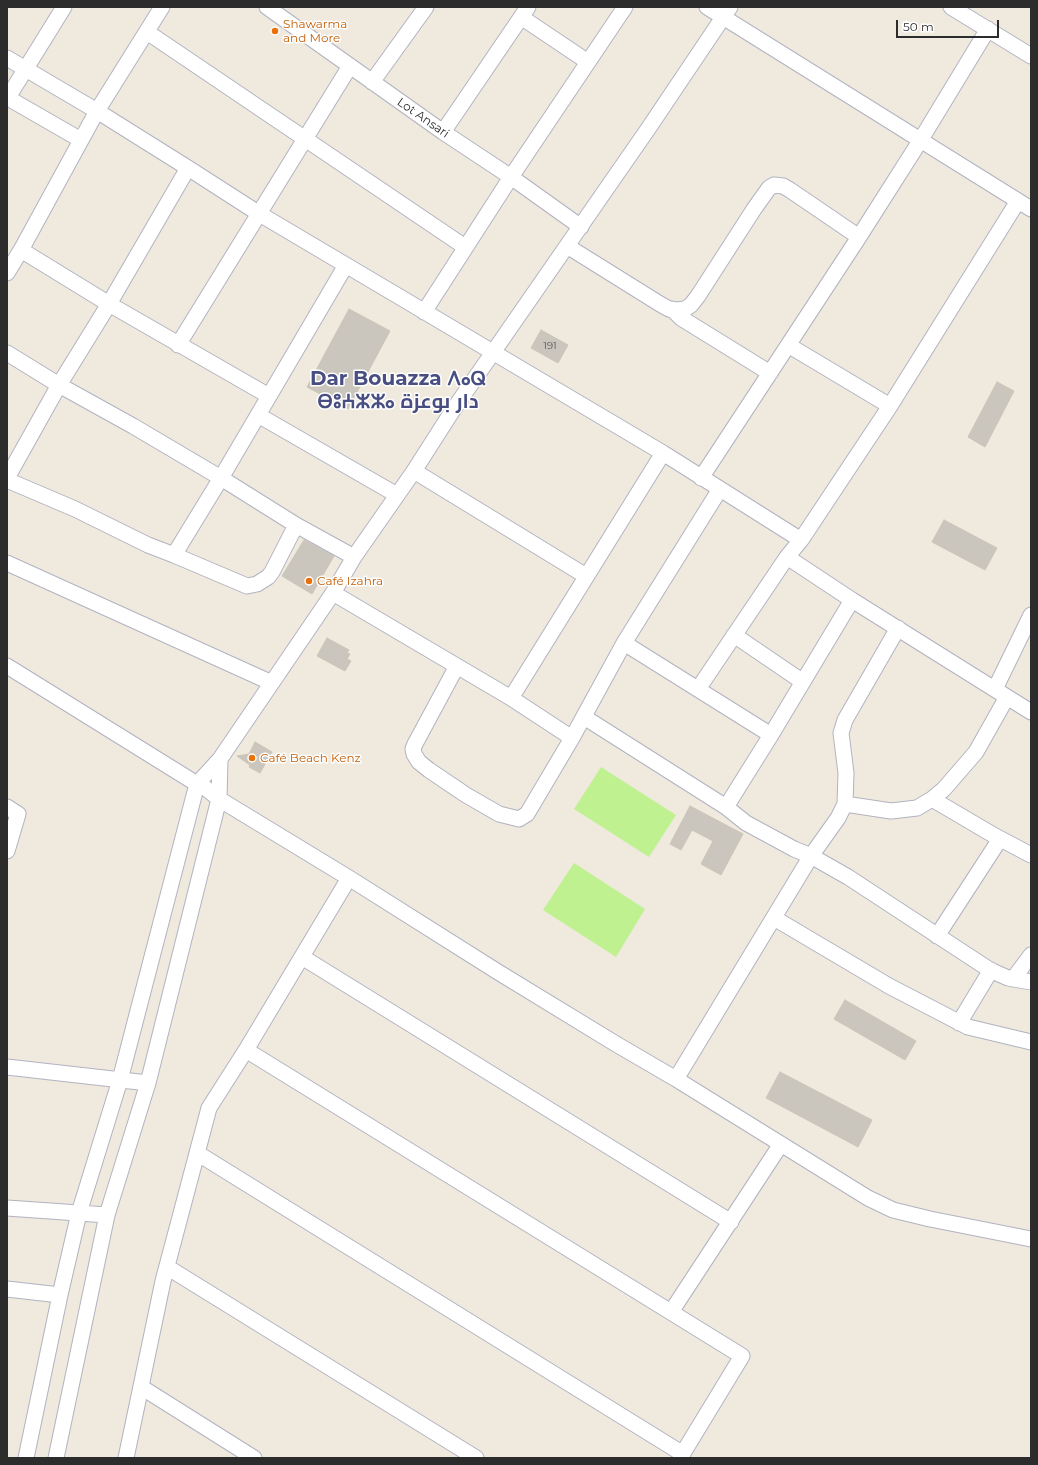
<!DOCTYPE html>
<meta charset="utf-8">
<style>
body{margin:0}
#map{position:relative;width:1038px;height:1465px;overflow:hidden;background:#efe9de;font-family:Montserrat,sans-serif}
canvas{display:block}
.frame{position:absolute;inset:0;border:8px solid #2c2c2c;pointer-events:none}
.scale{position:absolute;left:896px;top:20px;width:103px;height:18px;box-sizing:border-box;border:2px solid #2c2c2c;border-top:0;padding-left:5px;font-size:12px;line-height:14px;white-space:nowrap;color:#2c2c2c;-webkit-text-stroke:3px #fff;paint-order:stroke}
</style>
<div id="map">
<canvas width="1038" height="1465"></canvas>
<div class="frame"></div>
<div class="scale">50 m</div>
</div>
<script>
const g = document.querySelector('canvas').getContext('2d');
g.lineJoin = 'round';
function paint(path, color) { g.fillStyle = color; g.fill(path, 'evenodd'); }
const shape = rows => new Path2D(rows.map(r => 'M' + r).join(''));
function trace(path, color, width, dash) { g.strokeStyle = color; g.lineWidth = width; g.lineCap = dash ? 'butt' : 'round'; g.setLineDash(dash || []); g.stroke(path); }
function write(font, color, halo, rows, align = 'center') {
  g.font = font + ' Montserrat,Cairo,"Noto Sans Tifinagh",sans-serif'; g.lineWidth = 3; g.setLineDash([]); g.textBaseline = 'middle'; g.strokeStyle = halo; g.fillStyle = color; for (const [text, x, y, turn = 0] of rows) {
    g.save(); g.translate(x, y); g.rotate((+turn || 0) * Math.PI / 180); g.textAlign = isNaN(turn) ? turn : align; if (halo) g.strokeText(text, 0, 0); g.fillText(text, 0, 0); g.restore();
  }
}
paint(shape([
 [601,767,676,815,649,857,574,809],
 [574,863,645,909,616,957,543,910]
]), '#c0f191');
const building = shape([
 [349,309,390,331,348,409,307,387,349,309],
 [541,330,568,345,558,363,531,348,541,330],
 [997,382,1014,391,985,447,968,437,997,382],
 [944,520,997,548,985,570,932,542,944,520],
 [304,540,334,556,312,594,282,576,304,540],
 [327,638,349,650,347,653,350,654,347,659,351,661,345,671,317,656,327,638],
 [255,742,272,752,260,773,249,767,250,765,237,756,249,754,255,742],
 [690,806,743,834,721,875,701,864,713,841,692,830,681,850,670,844,690,806],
 [845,1000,916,1041,905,1060,834,1019,845,1000],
 [780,1072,872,1120,858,1147,766,1098,780,1072]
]);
paint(building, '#cac6bd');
trace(building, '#cbc5b7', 1);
const minor = shape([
 [267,7,443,132,511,177,581,227],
 [707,7,1031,209],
 [951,7,1031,56],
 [521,17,588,62],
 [147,32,465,247],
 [7,58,97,111,188,168,258,213,663,453,801,540],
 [372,82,426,7],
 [8,98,81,140],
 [7,99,64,7],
 [443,132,528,7],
 [567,246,660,304,669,309,677,310,685,309,691,305,698,296,754,209,769,188,774,185,783,186,790,190,859,237],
 [21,250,109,304,269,396],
 [7,273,21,250,97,111,162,7],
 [672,309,681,318,770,373],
 [424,312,511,177,625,7],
 [178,345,350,66],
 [788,345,890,406],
 [7,353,59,385,133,426,221,478,296,525,354,557],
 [258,415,397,495],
 [414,471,586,576],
 [7,478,59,385,109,304,188,168],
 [701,478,859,237,920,141,988,29],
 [7,480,75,509,148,545,174,555,221,478,346,265],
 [174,555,247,586,257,584,268,577,272,572,296,525],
 [787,557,852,600,1031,712],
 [7,563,272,683],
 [333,593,511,698,572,738],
 [734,635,803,682],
 [624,643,771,735],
 [7,666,197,784,203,786,219,799,349,878,498,972,616,1044,676,1079,868,1198,893,1210,930,1219,1031,1239],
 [457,666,415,744,413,749,414,754,419,762,429,770,466,795,499,814,519,819,527,814,572,738,624,643,720,489],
 [698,689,787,557,801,540,890,406,1018,201],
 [995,689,1031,615],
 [511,698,663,453],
 [584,717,726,807,746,823,794,849,811,856,848,877,990,970,1008,978,1031,982],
 [932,799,995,836,1031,855],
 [845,804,891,811,917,808,932,799,944,789,976,752,1007,697],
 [7,807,18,814,7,851],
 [726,807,771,735,852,600],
 [774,918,889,986,968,1027,1031,1042],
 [937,936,1000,839],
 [302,957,731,1222],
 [1013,979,1031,955],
 [959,1023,991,970],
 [246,1050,742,1356,680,1458],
 [7,1067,148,1083],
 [676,1079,811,856,838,818,845,804,846,773,841,733,845,720,898,628],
 [197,1153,683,1454],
 [7,1208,107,1215],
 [167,1267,476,1458],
 [7,1289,60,1295],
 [671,1312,781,1144],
 [141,1387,254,1458],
 [26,1458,60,1295,79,1213,120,1080,197,784,220,759,333,593,354,557,414,471,453,410,648,129,730,7],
 [56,1458,107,1215,148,1083,219,799,220,759],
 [126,1458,163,1281,209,1108,246,1050,349,878]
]);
trace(minor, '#b2b3c1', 17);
trace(minor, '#fff', 15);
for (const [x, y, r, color] of [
 [275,31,4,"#e8710a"],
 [309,581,4,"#e8710a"],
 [252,758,4,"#e8710a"]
]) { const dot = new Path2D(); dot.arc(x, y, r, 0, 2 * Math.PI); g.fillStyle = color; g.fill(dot); trace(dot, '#fff', 1.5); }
write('10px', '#545250', null, [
 ["191",550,346]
]);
write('12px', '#c56008', '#fff', [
 ["Shawarma",283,24],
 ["and More",283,38],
 ["Café Izahra",317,581],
 ["Café Beach Kenz",260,758]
], 'left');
write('12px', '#2c2c2c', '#fff', [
 ["Lot Ansari",423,118,35]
]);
write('bold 20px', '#484e81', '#fff', [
 ["Dar Bouazza ⴷⴰⵕ",398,379],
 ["ⴱⵓⵄⵣⵣⴰ دار بوعزة",398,402]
]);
</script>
